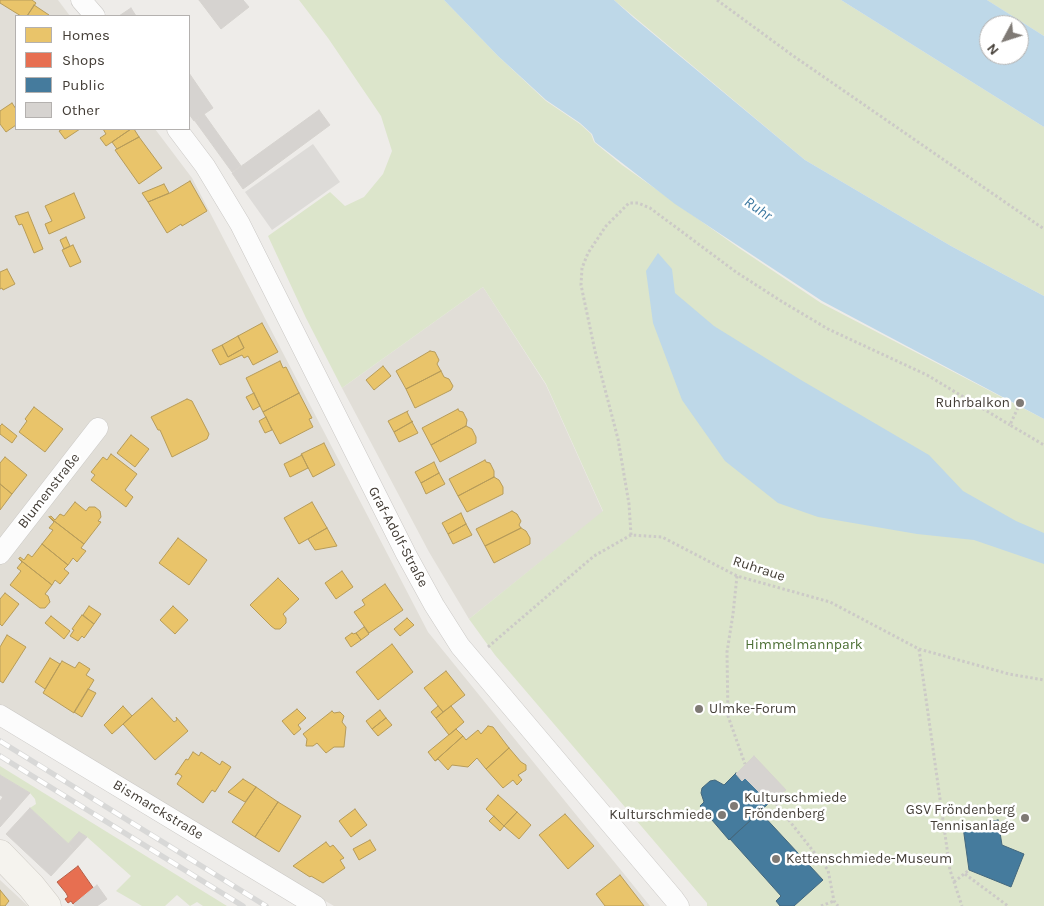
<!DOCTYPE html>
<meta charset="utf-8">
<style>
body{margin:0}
#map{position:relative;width:1044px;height:906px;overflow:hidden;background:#eeece9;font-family:Karla,sans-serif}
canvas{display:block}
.legend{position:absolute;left:15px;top:15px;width:175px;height:115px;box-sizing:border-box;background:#fff;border:1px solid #b4b1af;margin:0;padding:6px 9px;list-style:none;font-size:15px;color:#433d36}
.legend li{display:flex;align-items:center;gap:10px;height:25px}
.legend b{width:25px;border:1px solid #b4b1af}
.north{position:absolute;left:979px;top:15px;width:50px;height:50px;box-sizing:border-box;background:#fff;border:1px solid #b4b1af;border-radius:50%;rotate:230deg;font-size:14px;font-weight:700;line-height:20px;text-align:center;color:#433d36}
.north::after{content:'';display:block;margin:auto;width:18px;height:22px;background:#7f7a75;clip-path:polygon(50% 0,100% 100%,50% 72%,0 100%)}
</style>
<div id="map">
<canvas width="1044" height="906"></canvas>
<ul class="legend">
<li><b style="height:14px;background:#e9c46a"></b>Homes</li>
<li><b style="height:14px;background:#e76f51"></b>Shops</li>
<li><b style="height:14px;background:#457b9d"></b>Public</li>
<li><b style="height:14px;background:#d6d3d0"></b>Other</li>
</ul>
<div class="north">N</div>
</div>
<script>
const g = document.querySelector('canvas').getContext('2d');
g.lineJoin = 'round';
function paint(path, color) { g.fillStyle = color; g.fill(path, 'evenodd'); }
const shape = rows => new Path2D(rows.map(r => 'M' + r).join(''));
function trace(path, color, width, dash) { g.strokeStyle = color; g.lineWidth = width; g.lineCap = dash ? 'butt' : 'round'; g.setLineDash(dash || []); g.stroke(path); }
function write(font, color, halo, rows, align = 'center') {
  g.font = font + ' Karla,sans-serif'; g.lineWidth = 5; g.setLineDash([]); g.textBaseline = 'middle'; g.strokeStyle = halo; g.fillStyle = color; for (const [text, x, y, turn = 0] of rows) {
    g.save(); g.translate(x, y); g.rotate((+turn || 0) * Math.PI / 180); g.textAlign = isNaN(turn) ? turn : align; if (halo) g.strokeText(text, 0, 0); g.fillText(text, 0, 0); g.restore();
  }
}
paint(shape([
 [0,0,58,0,70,16,16,16,16,129,155,129,192,178,428,632,650,906,334,906,0,710],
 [483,287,546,385,603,512,469,619,429,552,342,388],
 [0,880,28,906,0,906]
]), '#e1ded7');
paint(shape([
 [299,0,444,0,498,56,546,101,580,124,591,134,594,142,622,165,739,248,821,303,1044,419,1044,906,707,906,707,903,495,655,469,619,603,511,546,384,483,287,342,388,306,318,268,236,330,192,345,206,364,197,383,174,392,151,381,116,328,38],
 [614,0,841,0,1044,127,1044,296,951,246,805,160],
 [987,0,1044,0,1044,36,990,2],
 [0,766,227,906,203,906,197,902,190,906,177,895,165,906,142,906,116,891,131,876,87,837,79,833,68,844,30,808,36,804,35,799,30,793,0,775]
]), '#dce5cb');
paint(shape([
 [313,144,340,182,272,230,245,192]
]), '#dddbd8');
paint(shape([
 [444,0,614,0,634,18,805,160,951,246,1044,296,1044,419,822,301,675,204,595,142,592,134,580,123,546,100,498,56],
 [841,0,987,0,1044,36,1044,127],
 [989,25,1019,25,1019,55,989,55],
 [658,253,672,269,675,293,714,326,801,380,929,455,963,491,1016,521,1044,533,1044,564,974,540,917,534,818,517,778,503,725,461,682,400,653,323,646,271]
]), '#bed8e8');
const homes = shape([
 [0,0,32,0,36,3,27,16,21,16,0,3,0,0],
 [34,5,49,15,47,16,27,16,34,5],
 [12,103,16,109,16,125,6,132,0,124,0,111,12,103],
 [63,129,80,129,65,139,59,131,63,129],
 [103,129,131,129,106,146,100,138,106,134,103,129],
 [131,129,134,129,139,137,117,149,112,142,131,129],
 [139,137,162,168,139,184,115,150,139,137],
 [190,181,207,211,182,226,181,224,167,233,148,202,170,193,190,181],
 [164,184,169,193,148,202,142,193,164,184],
 [74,193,85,218,49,234,45,224,52,221,45,206,74,193],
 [28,212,43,249,34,253,22,224,19,225,15,216,28,212],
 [66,237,70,246,64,249,60,240,66,237],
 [73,245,81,262,70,267,62,250,73,245],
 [7,269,15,284,3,290,2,288,0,289,0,272,7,269],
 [262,323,278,352,253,365,248,356,244,358,242,355,220,365,212,350,222,345,228,357,244,348,238,336,262,323],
 [238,336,244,348,228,357,222,345,238,336],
 [430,351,435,352,439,360,437,364,441,371,406,389,396,371,430,351],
 [280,361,283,368,286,367,299,393,263,412,246,378,280,361],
 [383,366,391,376,374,390,366,380,383,366],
 [441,371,444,377,449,379,453,386,451,390,415,408,406,389,441,371],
 [254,393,260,406,253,410,246,397,254,393],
 [299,393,312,418,309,419,313,427,280,444,263,412,299,393],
 [187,399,192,401,209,434,207,439,172,457,160,430,158,430,151,417,187,399],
 [34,407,63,429,45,452,19,432,27,421,25,419,34,407],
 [458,409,459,411,463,412,467,420,466,426,431,445,422,428,458,409],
 [408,411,407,412,412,422,413,421,394,432,388,421,408,411],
 [266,417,272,430,265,433,259,421,266,417],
 [412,422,418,433,399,442,394,432,412,422],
 [2,424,17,436,12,443,0,434,0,426,2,424],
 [466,426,472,429,476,437,476,443,440,462,431,445,466,426],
 [131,435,149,449,135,467,117,453,131,435],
 [324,443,335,465,313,477,301,454,324,443],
 [111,454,137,474,125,490,133,497,126,507,91,480,95,475,91,472,103,457,107,460,111,454],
 [302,455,308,468,290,477,284,464,302,455],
 [5,457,27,475,12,494,0,484,0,463,5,457],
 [485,460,486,462,490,463,494,471,494,477,458,496,449,479,485,460],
 [434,462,439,473,421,483,415,472,434,462],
 [439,473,445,484,426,494,421,483,439,473],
 [494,477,499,480,503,487,503,494,467,512,458,496,494,477],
 [0,484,12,494,0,510,0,484],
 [75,502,86,511,89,507,95,507,100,511,101,517,98,521,101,522,84,544,49,517,51,516,55,520,60,514,64,516,75,502],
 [312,502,327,528,299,544,284,518,312,502],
 [512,511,517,514,521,521,519,525,521,528,485,546,476,529,512,511],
 [461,513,466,524,448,534,442,523,461,513],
 [49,517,84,544,81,548,86,551,77,562,73,558,68,565,42,544,53,530,49,528,54,522,49,517],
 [466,524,472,535,453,544,448,534,466,524],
 [327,528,337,546,315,550,308,539,327,528],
 [521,528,526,531,530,538,530,544,494,563,485,546,521,528],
 [178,538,207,560,189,585,159,563,178,538],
 [42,544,68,565,64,569,69,573,60,584,55,580,52,585,19,559,20,557,24,560,28,554,32,557,42,544],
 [19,559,52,585,45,594,48,596,50,602,45,608,40,608,10,585,21,571,17,568,22,562,19,559],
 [342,571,353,587,336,599,325,583,342,571],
 [278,578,299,599,283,614,286,618,286,623,280,629,275,629,271,626,250,605,278,578],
 [385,584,403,610,369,633,354,612,365,605,362,600,385,584],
 [5,593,19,604,2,626,0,624,0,599,5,593],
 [89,606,101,614,94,624,83,615,89,606],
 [173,606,188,620,175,634,160,620,173,606],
 [82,615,94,624,84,638,82,636,78,641,70,636,74,630,72,629,82,615],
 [51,616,70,631,64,639,45,623,51,616],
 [407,618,414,625,400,636,394,629,407,618],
 [364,627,369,634,361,640,356,633,364,627],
 [352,633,353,634,356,633,361,640,351,647,345,638,352,633],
 [7,635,26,647,3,683,0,681,0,647,7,635],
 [392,644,413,672,378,700,356,672,392,644],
 [50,658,60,664,45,689,35,682,50,658],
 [62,661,75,668,79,662,90,669,86,675,94,680,74,713,43,693,62,661],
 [446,671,465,695,443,712,424,688,446,671],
 [88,689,96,693,82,717,74,712,88,689],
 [152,698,174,722,177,720,176,717,188,731,155,760,123,724,152,698],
 [123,706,132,716,112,734,104,725,123,706],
 [438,706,443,712,436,718,431,712,438,706],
 [451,706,464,722,449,735,436,718,451,706],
 [297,709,306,718,298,725,301,729,294,735,282,721,297,709],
 [380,710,386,718,372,729,366,721,380,710],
 [332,711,334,713,340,712,344,716,342,722,346,727,344,747,334,747,326,753,317,743,313,746,306,746,307,739,303,734,332,711],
 [386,718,392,725,378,736,372,729,386,718],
 [488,726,493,727,509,748,486,769,477,758,468,767,452,765,448,770,438,759,435,761,463,736,466,740,478,730,481,734,488,726],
 [456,729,463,736,435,761,428,752,456,729],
 [509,748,521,762,526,765,526,770,518,775,522,780,517,785,513,780,503,788,486,769,509,748],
 [193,752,199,756,201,752,220,765,222,761,231,767,215,792,212,790,203,803,177,784,182,776,178,773,175,775,186,759,188,760,193,752],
 [243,779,256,787,245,802,228,792,243,779],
 [256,787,278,802,255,837,232,822,256,787],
 [498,795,517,812,504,826,486,809,498,795],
 [278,802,301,816,279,852,255,837,278,802],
 [355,809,367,825,351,837,339,821,355,809],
 [517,812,531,825,519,839,504,826,517,812],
 [565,814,594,846,568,869,539,835,565,814],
 [494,816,504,826,500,831,489,821,494,816],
 [370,840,376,850,359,860,353,849,370,840],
 [326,842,330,847,333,845,344,858,340,860,345,868,323,883,311,876,310,877,293,866,326,842],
 [620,875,644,906,605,906,596,894,620,875],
 [0,890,9,901,5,906,0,906,0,890]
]);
paint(homes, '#e9c46a');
trace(homes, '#b79c5a', 1);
const shops = shape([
 [78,866,94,889,73,904,71,901,68,903,65,899,68,897,66,893,57,882,78,866]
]);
paint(shops, '#e76f51');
trace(shops, '#b66049', 1);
const public = shape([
 [736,773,742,781,745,778,762,795,758,799,764,805,767,802,768,804,729,840,700,806,704,802,701,793,702,788,710,781,715,780,724,785,736,773],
 [760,812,823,880,794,906,780,906,776,901,781,896,730,839,760,812],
 [998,820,1002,845,1024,854,1011,887,969,870,963,827,998,820]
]);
paint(public, '#457b9d');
trace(public, '#44687e', 1);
const building = shape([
 [199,0,243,0,249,7,221,29,199,0],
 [131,8,136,16,119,16,131,8],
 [189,73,213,108,194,121,189,114,189,73],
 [319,110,330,125,254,181,243,165,319,110],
 [204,114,241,166,232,172,195,121,204,114],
 [243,165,254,181,243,189,232,173,243,165],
 [754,756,786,790,768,804,767,802,764,805,758,799,762,795,745,778,742,781,736,774,754,756],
 [0,775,30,793,0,827,0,801,3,797,0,795,0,775],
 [30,808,75,850,51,876,6,834,30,808],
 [79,832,87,837,75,850,68,844,79,832],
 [97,885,107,899,97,906,75,906,74,904,97,885]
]);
paint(building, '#d6d3d0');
trace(building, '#d6d3cf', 1);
const street = shape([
 [81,0,95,16],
 [177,129,205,166,240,224,406,554,434,605,460,646,674,899,679,906],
 [0,554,98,428],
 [0,715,316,906]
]);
const secondary = shape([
 [0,854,31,886,47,906]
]);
trace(street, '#cac8c5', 21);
trace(secondary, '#ccc8c1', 29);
trace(shape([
 [717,0,792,55,1044,229],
 [1020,403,1010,425,1044,445],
 [631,535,629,504,618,439,595,351,581,285,582,268,588,253,606,226,629,203,638,203,650,208,736,272,781,301,828,329,927,375,1010,425],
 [737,576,733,614,727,652,728,716,745,764],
 [488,647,594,556,631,535,662,537,737,576,830,602,919,649,1009,674,1044,680],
 [919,649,950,870,962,906],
 [773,800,828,870,834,901,838,906],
 [965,874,1008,906],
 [954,882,969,870],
 [821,906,834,901]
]), '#cccac7', 3, [2.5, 2.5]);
trace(street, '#fcfcfc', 20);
trace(secondary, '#f5f3ee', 28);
const rail = shape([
 [0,741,266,906],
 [0,756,243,906]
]);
trace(rail, '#d8d8d7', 5.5);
trace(rail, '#fff', 4, [11]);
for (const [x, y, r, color] of [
 [1020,403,5,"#7f7a75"],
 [699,709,5,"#7f7a75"],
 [734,806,5,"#7f7a75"],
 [722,815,5,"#7f7a75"],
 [1025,818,5,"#7f7a75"],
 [776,859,5,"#7f7a75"]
]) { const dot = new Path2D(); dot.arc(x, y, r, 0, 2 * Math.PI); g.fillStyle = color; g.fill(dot); trace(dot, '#fff', 2); }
write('14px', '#433d36', '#fff', [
 ["Ruhrbalkon",1010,403],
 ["Ulmke-Forum",709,709,"left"],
 ["Kulturschmiede",744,798,"left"],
 ["Fröndenberg",744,814,"left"],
 ["GSV Fröndenberg",1015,810],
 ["Tennisanlage",1015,826],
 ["Kulturschmiede",712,815],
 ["Kettenschmiede-Museum",786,859,"left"]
], 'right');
write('14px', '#433d36', '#fff', [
 ["Blumenstraße",49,491,-52],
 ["Graf-Adolf-Straße",398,537,62],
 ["Ruhraue",759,569,18],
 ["Bismarckstraße",158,810,31]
]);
write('14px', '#496d31', '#fff', [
 ["Himmelmannpark",804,645]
]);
write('italic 15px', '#3d79a1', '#fff', [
 ["Ruhr",758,209,35]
]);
</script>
